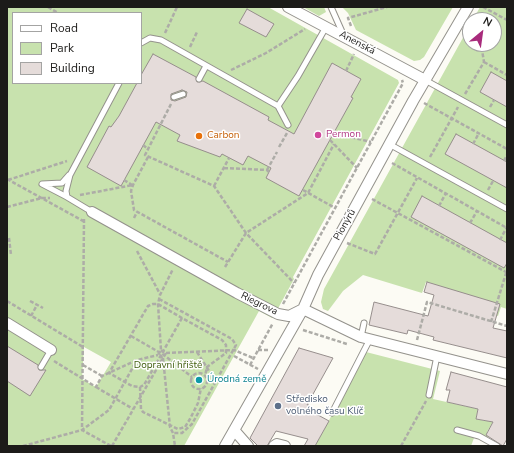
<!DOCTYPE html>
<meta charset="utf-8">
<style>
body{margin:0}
#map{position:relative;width:514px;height:453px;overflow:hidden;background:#fcfbf4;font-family:"Nunito Sans",sans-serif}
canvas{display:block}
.frame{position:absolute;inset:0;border:8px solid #1c1b19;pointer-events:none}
.legend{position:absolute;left:12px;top:12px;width:130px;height:72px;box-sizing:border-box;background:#fff;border:1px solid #a4a4a3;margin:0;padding:5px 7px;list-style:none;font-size:12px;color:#1c1b19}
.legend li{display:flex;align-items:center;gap:8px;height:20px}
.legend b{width:20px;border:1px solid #a4a4a3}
.north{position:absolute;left:462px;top:12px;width:40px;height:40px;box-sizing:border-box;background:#fff;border:1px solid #a4a4a3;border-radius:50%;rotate:29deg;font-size:11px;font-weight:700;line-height:16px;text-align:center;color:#1c1b19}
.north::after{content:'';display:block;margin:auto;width:14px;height:18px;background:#a82b7c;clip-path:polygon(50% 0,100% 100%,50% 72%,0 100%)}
</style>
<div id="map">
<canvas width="514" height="453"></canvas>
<div class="frame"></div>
<ul class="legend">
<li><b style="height:5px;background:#fff"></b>Road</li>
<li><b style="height:11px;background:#c8e2ae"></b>Park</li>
<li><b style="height:11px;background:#e5dcda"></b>Building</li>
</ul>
<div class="north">N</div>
</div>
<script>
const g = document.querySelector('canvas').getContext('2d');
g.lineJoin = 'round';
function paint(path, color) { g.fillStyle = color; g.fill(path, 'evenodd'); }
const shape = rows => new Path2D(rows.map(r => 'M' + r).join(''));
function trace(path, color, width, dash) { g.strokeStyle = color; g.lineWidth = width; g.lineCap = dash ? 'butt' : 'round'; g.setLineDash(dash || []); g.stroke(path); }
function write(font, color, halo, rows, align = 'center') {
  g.font = font + ' "Nunito Sans",sans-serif'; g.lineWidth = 3; g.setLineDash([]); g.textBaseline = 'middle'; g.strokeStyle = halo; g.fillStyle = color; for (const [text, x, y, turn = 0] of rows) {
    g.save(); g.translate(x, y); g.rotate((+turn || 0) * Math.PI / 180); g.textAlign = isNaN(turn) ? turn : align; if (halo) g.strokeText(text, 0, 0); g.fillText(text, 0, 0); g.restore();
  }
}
paint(shape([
 [7,7,268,7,398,80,399,83,293,277,294,279,275,314,272,318,259,311,184,446,7,446],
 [13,13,141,13,141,83,13,83],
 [84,347,111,362,96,387,82,379],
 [303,7,324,7,326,12,319,16],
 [342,7,453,7,424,57,420,60,414,61,356,30,348,13],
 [480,7,507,7,507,309,501,307,498,316,487,313,453,291,426,282,422,293,363,275,343,291,328,311,323,309,321,302,324,289,470,25,470,44,494,44,494,20,473,20],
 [366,352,440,371,433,399,478,409,476,419,486,421,489,413,497,415,487,432,490,434,487,439,468,434,474,438,471,446,315,446]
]), '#c8e2ae');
const building = shape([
 [247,9,274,24,266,37,239,23,247,9],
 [153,54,196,77,197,82,203,81,269,117,268,120,294,134,332,63,361,79,351,97,353,98,299,196,266,178,271,168,248,156,243,165,222,154,220,157,177,141,180,135,156,122,121,186,87,167,109,126,111,127,119,116,137,83,141,83,141,75,153,54],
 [182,90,187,92,186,97,175,101,171,100,171,94,182,90],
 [491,72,507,81,507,107,480,92,491,72],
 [456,134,507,162,507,188,445,154,456,134],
 [422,196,507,243,507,263,504,268,411,217,422,196],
 [427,282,500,304,493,328,507,331,507,358,433,340,434,337,408,330,407,334,369,325,374,302,428,316,434,295,424,292,427,282],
 [7,346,38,365,39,370,46,370,30,396,7,381,7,346],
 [299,348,333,358,307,405,309,405,307,409,329,421,315,446,304,446,308,439,276,431,267,446,258,446,250,438,299,348],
 [451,372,507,387,507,439,503,446,486,435,493,422,476,419,478,409,447,402,450,390,446,390,451,372]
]);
paint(building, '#e5dcda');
trace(building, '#968e8c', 1);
const lane = shape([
 [331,7,343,34],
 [141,43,150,38,161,40,278,106,298,76,326,27],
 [199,79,206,66],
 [425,80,507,125],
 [174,97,183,94],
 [278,106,288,125],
 [389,144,507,209],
 [67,197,42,184,62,183,69,175],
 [92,212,67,197,66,191,70,175,119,83],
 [361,337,364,323],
 [41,367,51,350],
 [429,395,437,356],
 [332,413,370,339],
 [457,430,479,436,497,446]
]);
const street = shape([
 [288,7,425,80],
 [92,212,237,293,278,314,289,316,303,309,361,337,507,374],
 [7,323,51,350],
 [234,430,248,446],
 [225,446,303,309,318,275,413,101,468,7],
 [274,446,277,444,285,446]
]);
trace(lane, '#94928c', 7);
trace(street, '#94928c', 12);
trace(shape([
 [48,7,58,13],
 [483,7,507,20],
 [351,26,348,18,387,7],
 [165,33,177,7],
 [190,47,197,32],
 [484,62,507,75],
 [231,70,266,53,305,29],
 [346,71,354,54],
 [465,94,484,62,481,44],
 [424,103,507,149],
 [171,104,145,155,214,186,246,233,294,283],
 [490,107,494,100],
 [334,133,371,142],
 [330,140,357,168],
 [473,144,479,133],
 [143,145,148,149],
 [279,147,287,133],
 [148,157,133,185,131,191,134,210,228,262],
 [430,157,458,107],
 [504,161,507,155],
 [392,163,507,228],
 [224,168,267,170,269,172],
 [267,170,277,152],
 [7,179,85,222],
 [8,180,67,161],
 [124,180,132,185],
 [214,186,229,158],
 [303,190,335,208],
 [488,190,493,181],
 [80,195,133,185],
 [372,199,506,272],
 [439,206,446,193],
 [7,207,42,198,50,198],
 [134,218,137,212],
 [84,219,82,430,109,410,137,360],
 [470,223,477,211],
 [9,238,11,255],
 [500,240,507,227],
 [347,243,375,254,417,178],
 [137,251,160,294],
 [225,267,246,233,308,193,334,144],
 [159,299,232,339,236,345,192,424,182,433,173,433],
 [7,301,83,347],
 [30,301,43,308],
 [283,304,403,83,402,80],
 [31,316,37,305],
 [182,318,144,385,140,387,132,386,109,373,148,306,153,304,158,304,182,318,222,340,226,345,226,353,207,367,205,376],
 [491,322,507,270],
 [303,330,347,344],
 [131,336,164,355,192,377],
 [417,340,427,302,507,326],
 [161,350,166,353,163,358,158,355,161,350,158,304,160,295,173,269],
 [258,350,268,350],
 [197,352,216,382],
 [166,353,234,350,253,358],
 [234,356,258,369],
 [163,358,170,427,173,433,175,446],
 [54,361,96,387,102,376,137,360,158,355],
 [83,365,102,376],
 [250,365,273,323],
 '191 381a8 8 0 1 1 16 0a8 8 0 1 1-16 0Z',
 [96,387,133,409],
 [140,387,141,409,143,412,178,429,185,427,190,419,198,403,201,388],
 [23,446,82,430,111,446],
 [112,446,163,358],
 [401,446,426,401]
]), '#adaca7', 2.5, [4, 2]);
trace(lane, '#fff', 5);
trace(street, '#fff', 10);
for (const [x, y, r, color] of [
 [318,135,4,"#d1479c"],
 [199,136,4,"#e8710a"],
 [199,380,4,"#0f9aa8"],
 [278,406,4,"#5c6f8a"]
]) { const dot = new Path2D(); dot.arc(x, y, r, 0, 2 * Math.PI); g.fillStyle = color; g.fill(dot); trace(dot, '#fff', 1.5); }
write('10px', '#1c1b19', '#fff', [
 ["Anenská",357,43,28],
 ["Pionýrů",345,225,-61],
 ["Riegrova",259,304,26]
]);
write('10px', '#b23c85', '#fff', [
 ["Permon",326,135]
], 'left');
write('10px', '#c56008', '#fff', [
 ["Carbon",207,136]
], 'left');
write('10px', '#3f5e0c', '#fff', [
 ["Dopravní hřiště",168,366]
]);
write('10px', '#0d838f', '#fff', [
 ["Úrodná země",207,380]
], 'left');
write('10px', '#4e5e75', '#fff', [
 ["Středisko",286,400],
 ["volného času Klíč",286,412]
], 'left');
</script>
